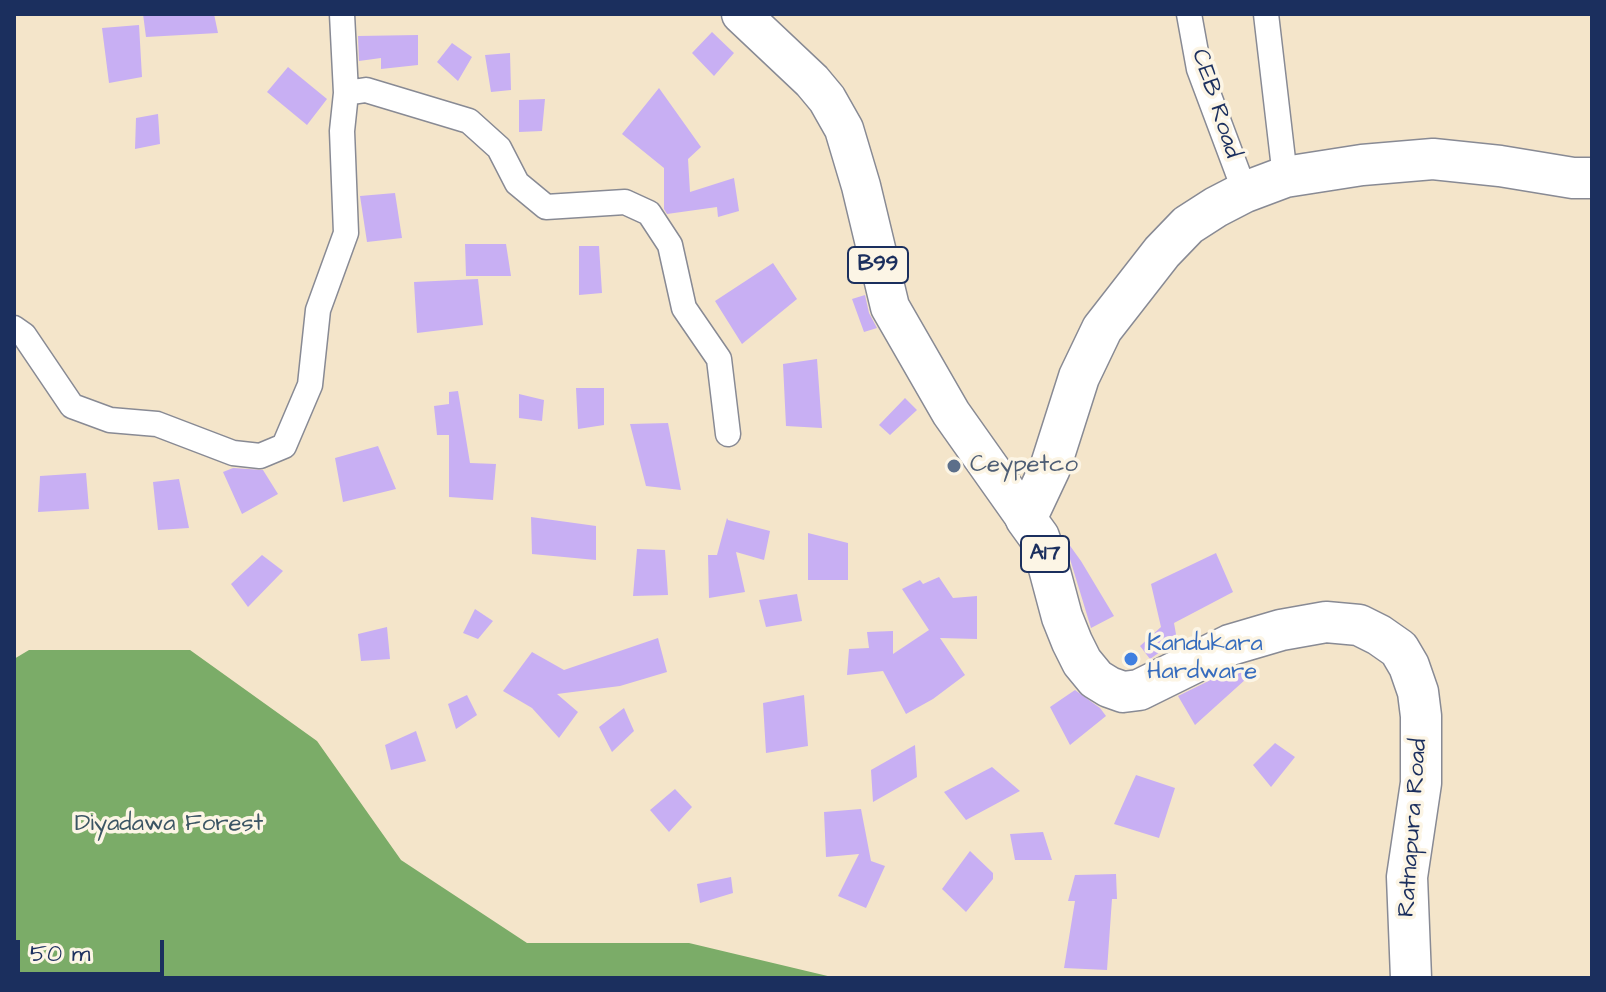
<!DOCTYPE html>
<style>
body{margin:0}
#map{position:relative;width:1606px;height:992px;overflow:hidden;background:#f4e5ca;font-family:"Architects Daughter",sans-serif}
canvas{display:block}
.frame{position:absolute;inset:0;border:16px solid #1b2f5e;pointer-events:none}
.scale{position:absolute;left:16px;top:940px;width:148px;height:36px;box-sizing:border-box;border:4px solid #1b2f5e;border-top:0;padding-left:10px;font-size:24px;line-height:28px;white-space:nowrap;color:#1b2f5e;-webkit-text-stroke:6px #fcf5e5;paint-order:stroke}
</style>
<div id="map">
<canvas width="1606" height="992"></canvas>
<div class="frame"></div>
<div class="scale">50 m</div>
</div>
<script>
const g = document.querySelector('canvas').getContext('2d');
g.lineJoin = 'round';
function paint(path, color) { g.fillStyle = color; g.fill(path, 'evenodd'); }
const shape = rows => new Path2D(rows.map(r => 'M' + r).join(''));
function trace(path, color, width, dash) { g.strokeStyle = color; g.lineWidth = width; g.lineCap = dash ? 'butt' : 'round'; g.setLineDash(dash || []); g.stroke(path); }
function write(font, color, halo, rows, align = 'center') {
  g.font = font + ' "Architects Daughter",sans-serif'; g.lineWidth = 7; g.setLineDash([]); g.textBaseline = 'middle'; g.strokeStyle = halo; g.fillStyle = color; for (const [text, x, y, turn = 0] of rows) {
    g.save(); g.translate(x, y); g.rotate((+turn || 0) * Math.PI / 180); g.textAlign = isNaN(turn) ? turn : align; if (halo) g.strokeText(text, 0, 0); g.fillText(text, 0, 0); g.restore();
  }
}
paint(shape([
 [29,650,190,650,317,741,401,860,527,943,689,943,836,978,14,978,14,659]
]), '#7bac68');
paint(shape([
 [143,14,214,14,218,33,146,37],
 [139,25,142,77,109,83,102,28],
 [712,32,734,53,714,76,692,53],
 [418,35,418,65,381,69,381,58,359,61,358,36],
 [452,43,472,57,458,81,437,62],
 [510,53,511,90,491,92,485,55],
 [288,67,327,99,307,125,267,92],
 [659,88,701,147,688,159,690,192,734,178,739,211,718,217,717,207,667,214,664,209,664,168,622,134],
 [545,99,542,131,519,132,519,100],
 [158,114,160,144,135,149,136,118],
 [395,193,402,238,367,242,360,196],
 [465,244,506,244,511,276,466,276],
 [579,246,599,246,602,293,579,295],
 [773,263,797,299,742,344,715,301],
 [478,279,483,325,417,333,414,282],
 [865,295,869,313,877,328,864,332,852,299],
 [817,359,822,428,786,426,783,364],
 [576,388,604,388,604,425,578,429],
 [458,391,470,463,496,464,493,500,449,497,449,435,437,435,434,406,449,404,449,392],
 [519,394,544,400,542,421,519,418],
 [905,398,917,410,890,435,879,425],
 [668,423,681,490,646,486,630,424],
 [378,446,396,489,343,502,335,458],
 [233,468,263,470,278,494,242,514,223,472],
 [86,473,89,509,38,512,40,476],
 [179,479,189,528,158,530,153,482],
 [531,517,596,526,596,560,532,554],
 [727,518,728,520,770,531,764,560,736,552,745,592,709,598,708,555,717,555],
 [808,533,848,543,848,580,808,580],
 [1063,536,1081,561,1114,616,1091,628],
 [637,549,665,550,668,595,633,596],
 [1216,553,1233,592,1174,623,1177,640,1150,659,1140,646,1161,627,1151,584],
 [262,555,283,571,248,607,231,584],
 [939,577,953,598,977,596,977,639,940,638,965,675,933,699,906,714,883,671,847,675,849,649,869,648,867,632,893,631,893,654,929,630,902,589,920,580,923,584],
 [797,594,802,621,766,627,759,600],
 [475,609,493,621,478,639,463,633],
 [387,627,390,659,361,661,358,634],
 [658,638,667,672,620,686,557,694,578,712,559,738,532,708,503,691,532,652,564,670],
 [1237,667,1246,679,1195,725,1178,696],
 [1075,690,1100,708,1106,716,1070,745,1050,707],
 [467,695,477,715,456,729,448,704],
 [804,695,808,746,766,753,763,703],
 [624,708,634,731,612,752,599,727],
 [416,731,426,761,391,770,385,745],
 [1275,743,1295,757,1271,787,1253,765],
 [915,745,917,777,873,802,871,770],
 [992,767,1020,791,966,820,944,792],
 [1136,775,1175,788,1159,838,1114,824],
 [675,789,692,807,669,832,650,810],
 [861,809,871,861,885,866,866,908,838,896,859,854,826,857,824,812],
 [1043,832,1052,860,1015,860,1010,834],
 [970,851,993,873,993,879,966,912,942,889],
 [1116,874,1117,899,1112,899,1107,970,1064,968,1075,901,1068,901,1075,875],
 [731,877,733,893,700,903,697,884]
]), '#c8aff3');
const minor = shape([
 [1189,14,1199,69,1245,192],
 [1266,14,1285,177],
 [346,93,366,90,469,121,499,148,517,183,546,207,625,202,649,213,670,245,684,308,719,359,728,434],
 [14,328,24,335,72,406,110,420,157,424,233,453,260,456,284,446,310,385,318,310,346,233,342,131,346,93,342,14]
]);
const primary = shape([
 [741,14,812,81,827,99,844,129,861,186,890,307,951,413,1026,519]
]);
const trunk = shape([
 [1411,978,1407,877,1421,783,1421,716,1418,692,1409,666,1399,649,1379,635,1359,625,1326,622,1281,630,1230,645,1139,690,1123,692,1109,687,1096,679,1082,662,1072,642,1062,617,1046,557,1039,537,1026,519,1050,468,1079,377,1102,329,1162,252,1188,225,1216,207,1245,192,1285,177,1362,165,1433,159,1500,166,1573,178,1592,178]
]);
trace(minor, '#888a94', 27);
trace(primary, '#888a94', 41);
trace(trunk, '#888a94', 43);
trace(minor, '#fff', 24);
trace(primary, '#fff', 38);
trace(trunk, '#fff', 40);
for (const [x, y, r, color] of [
 [954,466,8,"#5c6f8a"],
 [1131,659,8,"#3f7fe0"]
]) { const dot = new Path2D(); dot.arc(x, y, r, 0, 2 * Math.PI); g.fillStyle = color; g.fill(dot); trace(dot, '#fcf5e5', 3); }
for (const [x, y, w] of [
 [878,265,60],
 [1045,554,48]
]) { const box = new Path2D(); box.roundRect(x - w / 2, y - 18, w, 36, 6); g.fillStyle = '#fcf5e5'; g.fill(box); trace(box, '#1b2f5e', 2); }
write('bold 22px', '#1b2f5e', null, [
 ["B99",878,265],
 ["A17",1045,554]
]);
write('24px', '#1b2f5e', '#fcf5e5', [
 ["CEB Road",1215,104,72],
 ["Ratnapura Road",1414,828,-86]
]);
write('24px', '#4e5e75', '#fcf5e5', [
 ["Ceypetco",970,466]
], 'left');
write('24px', '#366cbe', '#fcf5e5', [
 ["Kandukara",1147,645],
 ["Hardware",1147,673]
], 'left');
write('24px', '#3b5564', '#fcf5e5', [
 ["Diyadawa Forest",169,825]
]);
</script>
